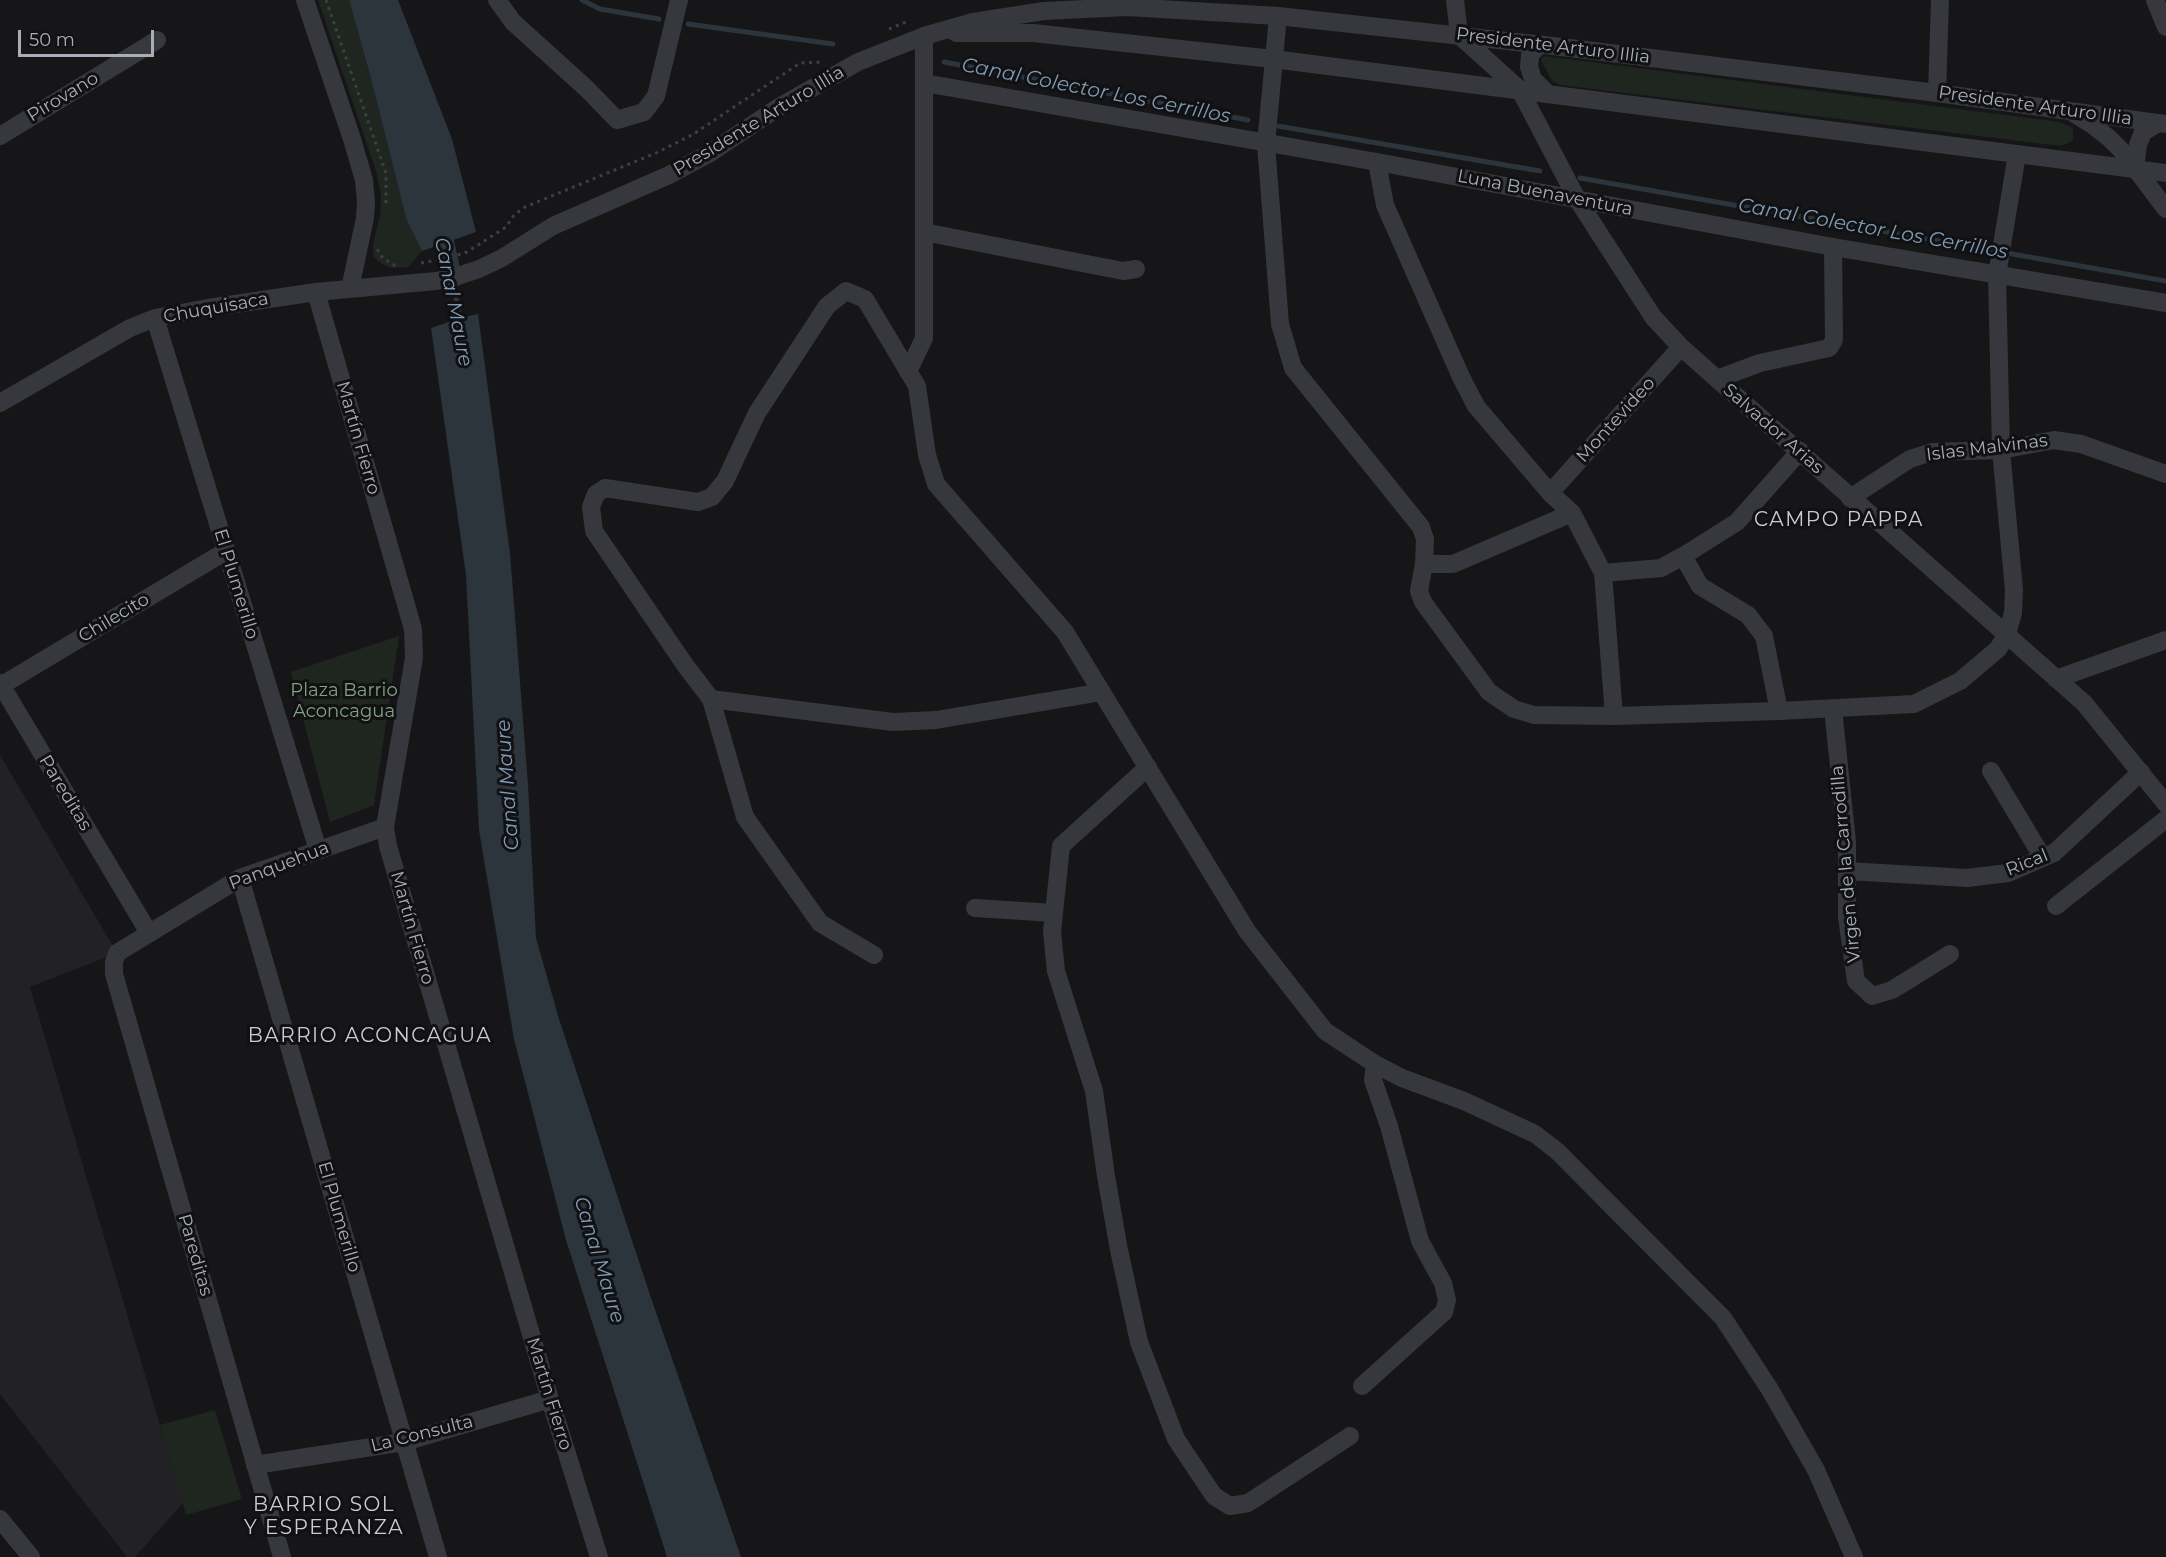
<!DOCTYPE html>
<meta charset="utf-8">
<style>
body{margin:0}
#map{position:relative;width:2166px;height:1557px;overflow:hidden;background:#161618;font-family:Montserrat,sans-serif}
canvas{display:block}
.scale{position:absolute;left:18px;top:30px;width:136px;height:27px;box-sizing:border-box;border:3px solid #a8adb8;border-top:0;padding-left:8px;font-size:18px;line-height:21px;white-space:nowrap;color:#a8adb8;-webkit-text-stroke:4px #111113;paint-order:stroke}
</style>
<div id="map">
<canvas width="2166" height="1557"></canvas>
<div class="scale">50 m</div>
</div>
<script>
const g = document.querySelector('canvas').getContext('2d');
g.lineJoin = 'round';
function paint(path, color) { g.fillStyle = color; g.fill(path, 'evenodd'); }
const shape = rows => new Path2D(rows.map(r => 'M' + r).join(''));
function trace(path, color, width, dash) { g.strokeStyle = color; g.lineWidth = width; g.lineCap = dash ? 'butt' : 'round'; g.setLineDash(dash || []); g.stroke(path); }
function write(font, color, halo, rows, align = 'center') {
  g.font = font + ' Montserrat,sans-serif'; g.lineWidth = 6; g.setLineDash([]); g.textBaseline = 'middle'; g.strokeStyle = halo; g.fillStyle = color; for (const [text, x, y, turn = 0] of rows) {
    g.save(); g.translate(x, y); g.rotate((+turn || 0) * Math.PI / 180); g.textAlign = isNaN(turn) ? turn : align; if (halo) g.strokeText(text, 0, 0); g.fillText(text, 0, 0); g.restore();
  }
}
paint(shape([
 [0,755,117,953,30,987,183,1503,135,1557,127,1557,0,1394]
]), '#222225');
paint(shape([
 [318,0,349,0,370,75,407,221,422,251,408,267,392,268,382,264,374,257,373,244,380,216,381,196,377,174],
 [1544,56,2060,122,2073,128,2073,139,2071,142,2061,146,1560,85,1552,81,1550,77,1541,60],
 [399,636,374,805,330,822,291,672],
 [215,1410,242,1499,186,1515,160,1425]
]), '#1e261f');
paint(shape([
 [349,0,398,0,452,139,476,232,422,251,407,221,370,75],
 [478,314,510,553,528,785,536,938,559,1019,651,1298,741,1557,667,1557,566,1240,514,1039,479,830,466,575,431,328,460,318]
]), '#2c353c');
trace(shape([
 [582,0,600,9,659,19],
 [688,24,833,44],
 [944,62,1248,120],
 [1278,126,1540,171],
 [1580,178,2166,281],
 [453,281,461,325]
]), '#2c353c', 5);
trace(shape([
 [439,219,452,278]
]), '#2c353c', 20);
trace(shape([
 [326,0,386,173,386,204],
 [889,29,908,21],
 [378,249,378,252,384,259,394,265,399,265],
 [421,263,448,258,467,252,506,227,514,215,525,207,656,153,692,135,800,63,822,62]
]), '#3d3f44', 3, [3, 4.5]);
trace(shape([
 [305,0,352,139,364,180,366,202,365,218,350,289],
 [497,0,513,22,587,89,617,120,644,112,656,96,679,0],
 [1455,0,1459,35,1520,90,1577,199,1653,317,1681,347,1717,379,2084,703,2166,804],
 [2155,0,2166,27],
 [1278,16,1266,144,1280,324,1293,368,1421,527,1425,539,1424,564,1419,591,1423,602,1489,692,1514,709,1534,715,1614,716,1779,711,1914,704,1960,681,1998,649,2007,634,2013,613,2014,590,2001,450,1997,275,2017,154],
 [956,33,1033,33,1273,59,2166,173],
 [1540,44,1530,55,1529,67,1533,79,1548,94],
 [924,83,1377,162,1833,247,2166,303],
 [1937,93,1940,0],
 [2075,114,2091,124,2109,138,2122,151,2166,209],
 [0,136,157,40],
 [1377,162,1385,205,1461,377,1476,406,1550,493,1572,513,1603,573,1614,716],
 [2135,169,2138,145,2143,132,2159,123],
 [924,232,1123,271,1136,269],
 [316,292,413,629,414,658,385,827,388,846,550,1399,599,1557],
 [155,318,318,850],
 [908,372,924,338,924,36],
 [1717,379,1760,363,1829,348,1834,340,1833,247],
 [0,403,130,328,155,318,208,308,316,292,436,281,452,278,479,269,502,258,553,226,669,175,710,153,779,107,858,62,924,36,973,22,1044,11,1127,7,1278,16,1553,46,1937,93,2166,124],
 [1550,493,1681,347],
 [1850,498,1910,459,1932,452,2001,450,2054,440,2081,444,2166,474],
 [1683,556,1700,586,1748,615,1764,636,1779,711],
 [1424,564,1453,564,1572,513],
 [1603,573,1661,568,1683,556,1737,522,1800,451],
 [2056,679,2166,640],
 [0,683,149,933],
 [2,685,226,551],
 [711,699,893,722,936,720,1102,692],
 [1833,709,1847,842,1847,917,1856,981,1872,996,1892,990,1950,954],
 [1148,767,1061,846,1052,932,1056,971,1094,1091,1106,1176,1119,1250,1139,1342,1176,1439,1214,1496,1230,1506,1248,1503,1350,1436],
 [1991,771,2043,858],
 [1847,871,1967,878,2008,873,2054,853,2141,772],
 [240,878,438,1557],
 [2056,906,2166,819],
 [975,908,1054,913],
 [874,955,820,923,745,817,711,699,685,665,594,531,591,507,596,494,605,488,698,502,712,497,725,481,757,413,827,306,846,291,865,299,917,386,927,455,936,484,1065,632,1247,931,1325,1031,1375,1064,1402,1078,1464,1101,1535,1134,1557,1151,1723,1318,1769,1388,1816,1470,1854,1557],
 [1362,1386,1444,1312,1447,1300,1443,1283,1420,1241,1389,1126,1373,1080,1375,1064],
 [255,1465,404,1442,550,1399],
 [0,1519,31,1557],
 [282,1557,114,974,114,962,117,953,240,878,385,827]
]), '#37383d', 18);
write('18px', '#a8adb8', '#111113', [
 ["Presidente Arturo Illia",1553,46,7],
 ["Pirovano",63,97,-31],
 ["Presidente Arturo Illia",2035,106,8],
 ["Presidente Arturo Illia",759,121,-31],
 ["Luna Buenaventura",1545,193,11],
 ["Chuquisaca",216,308,-10],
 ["Montevideo",1616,420,-48],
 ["Salvador Arias",1773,429,41],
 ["Martín Fierro",358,438,74],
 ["Islas Malvinas",1987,448,-7],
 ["El Plumerillo",236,584,73],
 ["Chilecito",114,618,-31],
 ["Pareditas",65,793,59],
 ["Rical",2027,863,-22],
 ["Virgen de la Carrodilla",1846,864,-95],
 ["Panquehua",279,866,-21],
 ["Martín Fierro",412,928,74],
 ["El Plumerillo",339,1217,74],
 ["Pareditas",195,1255,74],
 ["Martín Fierro",549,1394,73],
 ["La Consulta",422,1434,-14]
]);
write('18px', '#7fa381', '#111113', [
 ["Plaza Barrio",344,691],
 ["Aconcagua",344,712]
]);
write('italic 20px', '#7f9bb3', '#111113', [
 ["Canal Colector Los Cerrillos",1096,91,11],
 ["Canal Colector Los Cerrillos",1873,229,10],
 ["Canal Maure",453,302,79],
 ["Canal Maure",508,785,-94],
 ["Canal Maure",599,1260,73]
]);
g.letterSpacing = '1.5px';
write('20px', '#c9ccd4', '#111113', [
 ["CAMPO PAPPA",1839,520],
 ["BARRIO ACONCAGUA",370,1036],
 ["BARRIO SOL",324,1505],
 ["Y ESPERANZA",324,1528]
]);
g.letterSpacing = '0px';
</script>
